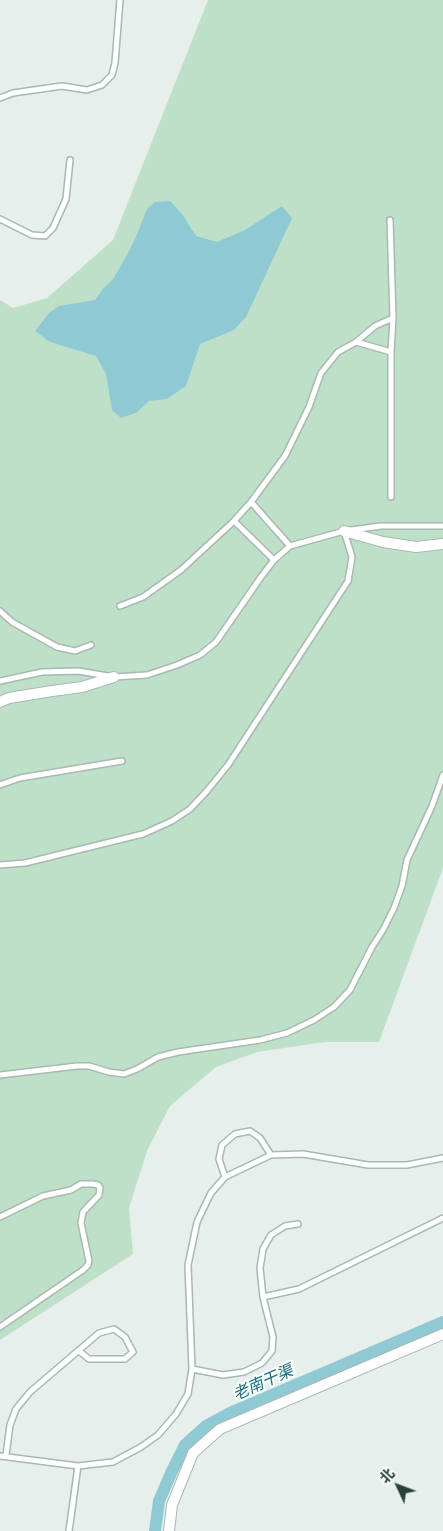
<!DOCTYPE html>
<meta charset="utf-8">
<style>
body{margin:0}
#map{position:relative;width:443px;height:1531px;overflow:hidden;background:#e6efeb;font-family:"IBM Plex Sans","Noto Sans SC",sans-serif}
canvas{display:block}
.north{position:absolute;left:373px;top:1461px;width:50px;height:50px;-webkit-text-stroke:4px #f7fbf9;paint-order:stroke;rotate:313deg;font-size:14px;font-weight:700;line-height:20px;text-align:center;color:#24423a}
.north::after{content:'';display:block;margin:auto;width:18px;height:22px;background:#24423a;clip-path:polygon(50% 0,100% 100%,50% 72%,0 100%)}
</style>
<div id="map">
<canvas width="443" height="1531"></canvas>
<div class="north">北</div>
</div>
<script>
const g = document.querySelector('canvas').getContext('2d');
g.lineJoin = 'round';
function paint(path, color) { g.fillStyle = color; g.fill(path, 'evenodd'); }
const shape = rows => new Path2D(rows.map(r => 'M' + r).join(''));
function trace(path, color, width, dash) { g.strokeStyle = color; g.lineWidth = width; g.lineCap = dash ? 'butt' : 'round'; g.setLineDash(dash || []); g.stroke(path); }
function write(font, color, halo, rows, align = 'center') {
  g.font = font + ' "IBM Plex Sans","Noto Sans SC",sans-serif'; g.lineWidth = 4.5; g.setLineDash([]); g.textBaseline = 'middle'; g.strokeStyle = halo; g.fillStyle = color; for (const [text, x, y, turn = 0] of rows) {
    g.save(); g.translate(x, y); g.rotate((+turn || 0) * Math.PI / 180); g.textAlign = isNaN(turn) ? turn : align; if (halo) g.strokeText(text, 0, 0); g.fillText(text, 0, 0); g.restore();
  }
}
paint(shape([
 [208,0,443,0,443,868,379,1042,325,1042,257,1052,216,1067,170,1106,147,1151,129,1208,133,1254,0,1340,0,300,13,308,47,298,113,240]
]), '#bfe0c8');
paint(shape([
 [170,201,182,214,196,236,217,242,245,230,282,206,292,218,246,317,234,330,200,344,186,386,167,399,149,401,136,413,121,418,112,410,106,374,96,356,50,342,35,331,49,313,59,306,95,300,102,290,113,279,127,255,135,239,147,209,155,202]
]), '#8ec9d4');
trace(shape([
 [155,1531,159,1501,172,1471,185,1445,206,1426,230,1413,443,1322]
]), '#8ec9d4', 12);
const service = shape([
 [0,98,13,93,62,86,87,90,102,85,112,75,115,63,120,0],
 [0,219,32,235,45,236,53,228,66,199,70,160],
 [390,220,393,318,391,352,391,497],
 [391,352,356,342,375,326,393,318],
 [251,502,290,546],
 [234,521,274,560],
 [120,606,143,597,181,570,234,521,251,502,285,456,309,407,321,373,338,352,356,342],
 [0,611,12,622,57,647,75,651,91,645],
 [0,681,42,672,78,671,114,677,147,675,177,665,200,655,216,642,261,577,274,560,290,546,344,531,381,526,443,526],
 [0,785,20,778,122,761],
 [0,865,25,863,143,834,172,821,190,809,206,792,228,765,348,581,352,557,344,531],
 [0,1075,77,1066,89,1066,109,1072,124,1074,137,1069,158,1057,178,1052,260,1040,287,1033,314,1020,334,1007,350,990,372,947,383,930,394,908,402,886,407,860,432,806,443,775],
 [225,1177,219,1159,222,1145,235,1134,250,1131,260,1138,271,1155],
 [0,1217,43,1196,71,1190,81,1184,93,1184,98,1185,100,1188,99,1195,83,1212,81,1223,89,1261,88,1265,83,1270,0,1327],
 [263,1297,299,1289,443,1218],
 [192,1369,223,1375,244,1372,262,1363,272,1351,273,1337,263,1297,260,1268,263,1249,271,1235,285,1226,298,1224],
 [6,1455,10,1425,16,1409,30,1392,99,1333,114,1329,125,1337,133,1352,125,1359,89,1359,79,1351],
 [0,1456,78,1466,113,1462,141,1447,158,1435,176,1414,188,1394,192,1369,188,1265,197,1222,211,1193,225,1177,271,1155,303,1154,368,1165,407,1165,443,1158],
 [69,1531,78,1466]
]);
const minor = shape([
 [344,531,383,542,416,547,443,544],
 [0,702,9,698,52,691,82,687,114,677],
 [169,1531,172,1505,193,1453,220,1429,443,1334]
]);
trace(service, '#a8b8b2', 8);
trace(minor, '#a8b8b2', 12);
trace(service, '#fff', 5);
trace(minor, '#fff', 10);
write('italic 16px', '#1c6f80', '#f7fbf9', [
 ["老南干渠",263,1383,-24]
]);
</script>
